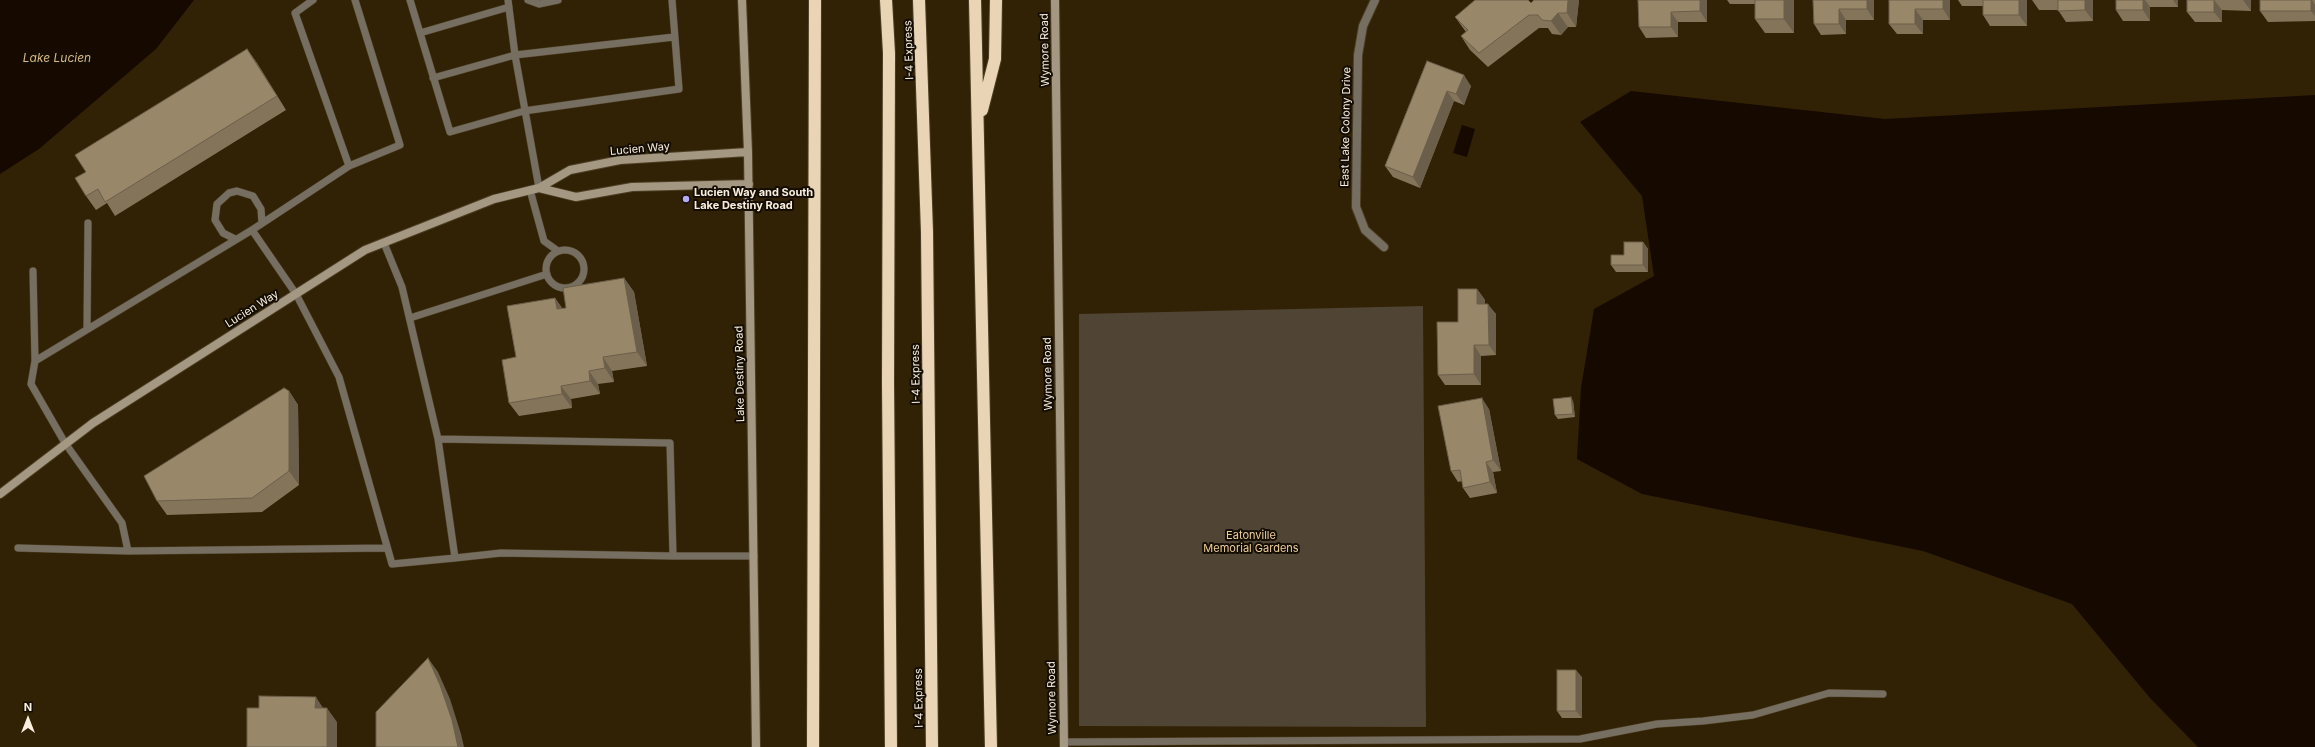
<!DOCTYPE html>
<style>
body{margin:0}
#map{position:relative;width:2315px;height:747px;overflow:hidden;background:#312205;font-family:Inter,sans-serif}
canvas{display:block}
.north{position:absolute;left:8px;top:699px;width:40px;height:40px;-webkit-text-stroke:3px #140d03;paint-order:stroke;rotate:0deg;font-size:11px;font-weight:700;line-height:16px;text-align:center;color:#f9efdf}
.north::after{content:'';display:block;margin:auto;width:14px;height:18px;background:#f9efdf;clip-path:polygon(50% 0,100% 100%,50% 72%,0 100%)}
</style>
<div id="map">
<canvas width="2315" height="747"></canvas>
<div class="north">N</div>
</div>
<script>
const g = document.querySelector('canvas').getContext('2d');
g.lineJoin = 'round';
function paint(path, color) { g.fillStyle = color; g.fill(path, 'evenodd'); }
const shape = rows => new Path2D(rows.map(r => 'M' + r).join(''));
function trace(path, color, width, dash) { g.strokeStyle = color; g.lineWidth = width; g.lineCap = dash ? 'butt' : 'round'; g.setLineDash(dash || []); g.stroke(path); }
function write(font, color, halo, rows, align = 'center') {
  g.font = font + ' Inter,sans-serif'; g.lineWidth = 4; g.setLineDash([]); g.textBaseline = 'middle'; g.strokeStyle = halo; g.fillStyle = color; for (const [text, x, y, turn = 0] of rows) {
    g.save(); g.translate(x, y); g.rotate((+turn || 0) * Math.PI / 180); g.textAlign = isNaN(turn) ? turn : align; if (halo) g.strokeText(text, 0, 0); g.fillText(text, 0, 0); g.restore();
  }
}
paint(shape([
 [1423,306,1426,727,1079,726,1079,314]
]), '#504534');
paint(shape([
 [0,0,194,0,156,49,39,149,0,174],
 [1631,91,1885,119,2315,95,2315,747,2198,747,2150,698,2072,604,1923,551,1642,494,1577,459,1581,388,1594,309,1654,276,1642,196,1580,122],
 [1462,125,1475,129,1467,157,1453,153]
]), '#160900');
const lane = shape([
 [313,0,295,13,349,166],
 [410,0,450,132,524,111,679,89,672,0],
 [508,0,515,55,674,37],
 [528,0,539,4,558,0],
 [420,33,509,7],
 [433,78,515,55,539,188],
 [530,190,544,241,558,251],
 [252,230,349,166,400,145,355,0],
 [235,239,223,233,215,220,217,204,229,193,237,191,253,196,261,209,262,223],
 [384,243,402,287,438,439],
 '546 269a19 19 0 1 1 38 0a19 19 0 1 1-38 0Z',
 [33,271,35,361,252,230,296,294,339,377,392,564,455,558,438,439,670,443,673,556,754,556],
 [410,318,547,274],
 [87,329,88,223],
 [35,361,31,384,65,443,122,523,128,551],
 [18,548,128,551,387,548],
 [455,558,501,553,673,556],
 [1064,742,1580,739,1657,724,1703,721,1753,715,1829,693,1883,694]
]);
const street = shape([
 [1375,0,1363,26,1358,55,1356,207,1365,230,1384,247]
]);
const secondary = shape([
 [742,0,748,152,756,747],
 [1055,0,1064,747],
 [539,188,576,197,632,187,749,184],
 [0,494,93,423,365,250,494,199,539,188,570,170,620,160,748,152]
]);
const highway = shape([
 [886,0,889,53,888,382,891,747],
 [919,0,927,232,932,747],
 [975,0,991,747],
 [982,110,995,59,996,0],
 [813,747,815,0]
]);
trace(lane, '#4d3f24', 8);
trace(street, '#4d3f24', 10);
trace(secondary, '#4d3f24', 10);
trace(highway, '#4d3f24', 14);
trace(lane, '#766e61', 7);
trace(street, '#766e61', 8);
trace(secondary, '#a49883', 8);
trace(highway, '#e9d5b5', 12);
paint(shape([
 [1534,0,1579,0,1576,27,1568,27,1561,35,1552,34,1548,28,1539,28,1488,67,1470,50,1461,36,1466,32,1455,17,1531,3],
 [1638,0,1707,0,1707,22,1678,22,1678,37,1646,38,1639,27],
 [1727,0,1794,0,1794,33,1765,33,1755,19,1755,4,1730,4],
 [1813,0,1874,0,1874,20,1846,20,1846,34,1821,35,1814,24],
 [1889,0,1950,0,1950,20,1923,20,1923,34,1897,34,1889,24],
 [1958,0,2027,0,2027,26,1990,26,1983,15,1983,6,1962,6],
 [2032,0,2093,0,2093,21,2066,22,2058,10,2039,10],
 [2116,0,2178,0,2178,7,2150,7,2150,21,2123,21,2116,10],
 [2187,0,2251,0,2251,11,2222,10,2222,22,2195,22,2187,12],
 [2260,0,2315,0,2315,21,2268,22,2260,11],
 [247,49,257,63,286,110,115,216,107,203,96,210,86,196,86,172],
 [1427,61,1471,86,1464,105,1454,101,1420,188,1393,177,1385,166],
 [1643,242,1648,249,1648,272,1616,272,1611,265,1624,255],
 [624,278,634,292,647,366,612,371,614,382,598,384,600,394,571,399,572,408,519,416,509,403,516,357,555,298,562,308,566,308],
 [1477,289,1485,300,1485,304,1496,314,1496,355,1481,356,1481,385,1445,385,1438,375,1458,322],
 [289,391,298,405,299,485,262,512,167,515,157,501],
 [1573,401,1575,417,1558,419,1555,415],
 [1489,409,1501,471,1493,472,1497,493,1470,498,1463,488,1462,481,1458,482,1451,471],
 [1582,677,1582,718,1562,718,1557,711]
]), '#84745a');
paint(shape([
 [1568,0,1579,0,1576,27,1567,13],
 [1700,0,1707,0,1707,22,1700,11],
 [1784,0,1794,0,1794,33,1784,19],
 [1867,0,1874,0,1874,20,1867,9],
 [1943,0,1950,0,1950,20,1943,9],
 [2019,0,2027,0,2027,26,2019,15],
 [2085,0,2093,0,2093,21,2085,10],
 [2143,0,2145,0,2150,7,2150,21,2143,10],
 [2173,0,2178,0,2178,7],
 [2214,0,2222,10,2222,22,2214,12],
 [2243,0,2251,0,2251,11],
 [2311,0,2312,0,2315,5,2315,16,2311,11],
 [1839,9,1846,20,1846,34,1839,24],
 [1915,9,1923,20,1923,34,1915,24],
 [1671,12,1678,22,1678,37,1671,27],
 [1558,13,1568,27,1561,35,1551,21],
 [247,49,257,63,286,110,277,96],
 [1464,75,1471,86,1464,105,1456,94],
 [1447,91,1454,101,1420,188,1413,177],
 [1643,242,1648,249,1648,272,1643,265],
 [624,278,634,292,647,366,637,352],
 [1477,289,1485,300,1485,314,1477,304],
 [555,298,565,312,557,309],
 [1488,304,1496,314,1496,355,1489,345],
 [1474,345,1481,356,1481,385,1474,374],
 [603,357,612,371,614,382,605,368],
 [589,371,598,384,600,394,590,381],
 [561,386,571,399,572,408,562,394],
 [289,391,298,405,299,485,289,471],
 [1571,397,1573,401,1575,417,1573,414],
 [1482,398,1489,409,1501,471,1493,460],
 [1486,462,1493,472,1497,493,1490,482],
 [428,658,438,672,450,699,461,734,464,747,458,747],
 [1576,670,1582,677,1582,718,1576,711],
 [316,697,325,711,315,708],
 [327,708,337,722,337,747,327,747]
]), '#6b5e4a');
const building = shape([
 [1475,0,1528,0,1531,3,1534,0,1568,0,1567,13,1558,13,1551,21,1542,20,1538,15,1529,15,1479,53,1461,36,1468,30,1455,17,1475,0],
 [1638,0,1700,0,1700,11,1671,12,1671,27,1639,27,1638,0],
 [1755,0,1784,0,1784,19,1755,19,1755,0],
 [1813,0,1867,0,1867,9,1839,9,1839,24,1814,24,1813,0],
 [1889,0,1943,0,1943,9,1915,9,1915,24,1889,24,1889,0],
 [1983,0,2019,0,2019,15,1983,15,1983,0],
 [2058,0,2085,0,2085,10,2058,11,2058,0],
 [2116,0,2143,0,2143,10,2116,10,2116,0],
 [2187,0,2214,0,2214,12,2187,12,2187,0],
 [2260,0,2311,0,2311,11,2260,11,2260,0],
 [247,49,277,96,105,202,98,189,86,196,75,178,86,172,75,155,247,49],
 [1427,61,1464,75,1456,94,1447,91,1413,177,1385,166,1427,61],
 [1624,242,1643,242,1643,265,1611,265,1611,255,1624,255,1624,242],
 [624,278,637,352,603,357,605,368,589,371,590,381,561,386,562,394,509,403,502,360,516,357,507,306,555,298,557,309,566,308,563,288,624,278],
 [1458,289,1477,289,1477,304,1488,304,1489,345,1474,345,1474,374,1438,375,1437,322,1458,322,1458,289],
 [284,388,289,391,289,471,252,498,157,501,144,476,284,388],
 [1571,397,1573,414,1555,415,1553,399,1571,397],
 [1482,398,1493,460,1486,462,1490,482,1463,488,1460,470,1451,471,1438,406,1482,398],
 [428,658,440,685,452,720,458,747,376,747,376,712,428,658],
 [1557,670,1576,670,1576,711,1557,711,1557,670],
 [259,696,316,697,315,708,327,708,327,747,247,747,247,708,259,708,259,696]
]);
paint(building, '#998769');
trace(building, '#6b5e4a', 1);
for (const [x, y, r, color] of [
 [686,199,4,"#b7abf8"]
]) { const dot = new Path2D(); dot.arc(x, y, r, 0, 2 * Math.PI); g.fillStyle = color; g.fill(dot); trace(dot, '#140d03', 1.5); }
write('11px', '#f9efdf', '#140d03', [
 ["I-4 Express",909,50,-92],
 ["Wymore Road",1045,50,-91],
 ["East Lake Colony Drive",1346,127,-89],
 ["Lucien Way",640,149,-5],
 ["Lucien Way",252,309,-32],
 ["Lake Destiny Road",740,374,-91],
 ["I-4 Express",916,374,-91],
 ["Wymore Road",1048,374,-91],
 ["I-4 Express",919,698,-91],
 ["Wymore Road",1052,698,-91]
]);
write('bold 11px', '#f9efdf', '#140d03', [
 ["Lucien Way and South",694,193],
 ["Lake Destiny Road",694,206]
], 'left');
write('11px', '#edce9a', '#140d03', [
 ["Eatonville",1251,536],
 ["Memorial Gardens",1251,549]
]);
write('italic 12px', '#d8b986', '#140d03', [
 ["Lake Lucien",57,58]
]);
</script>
